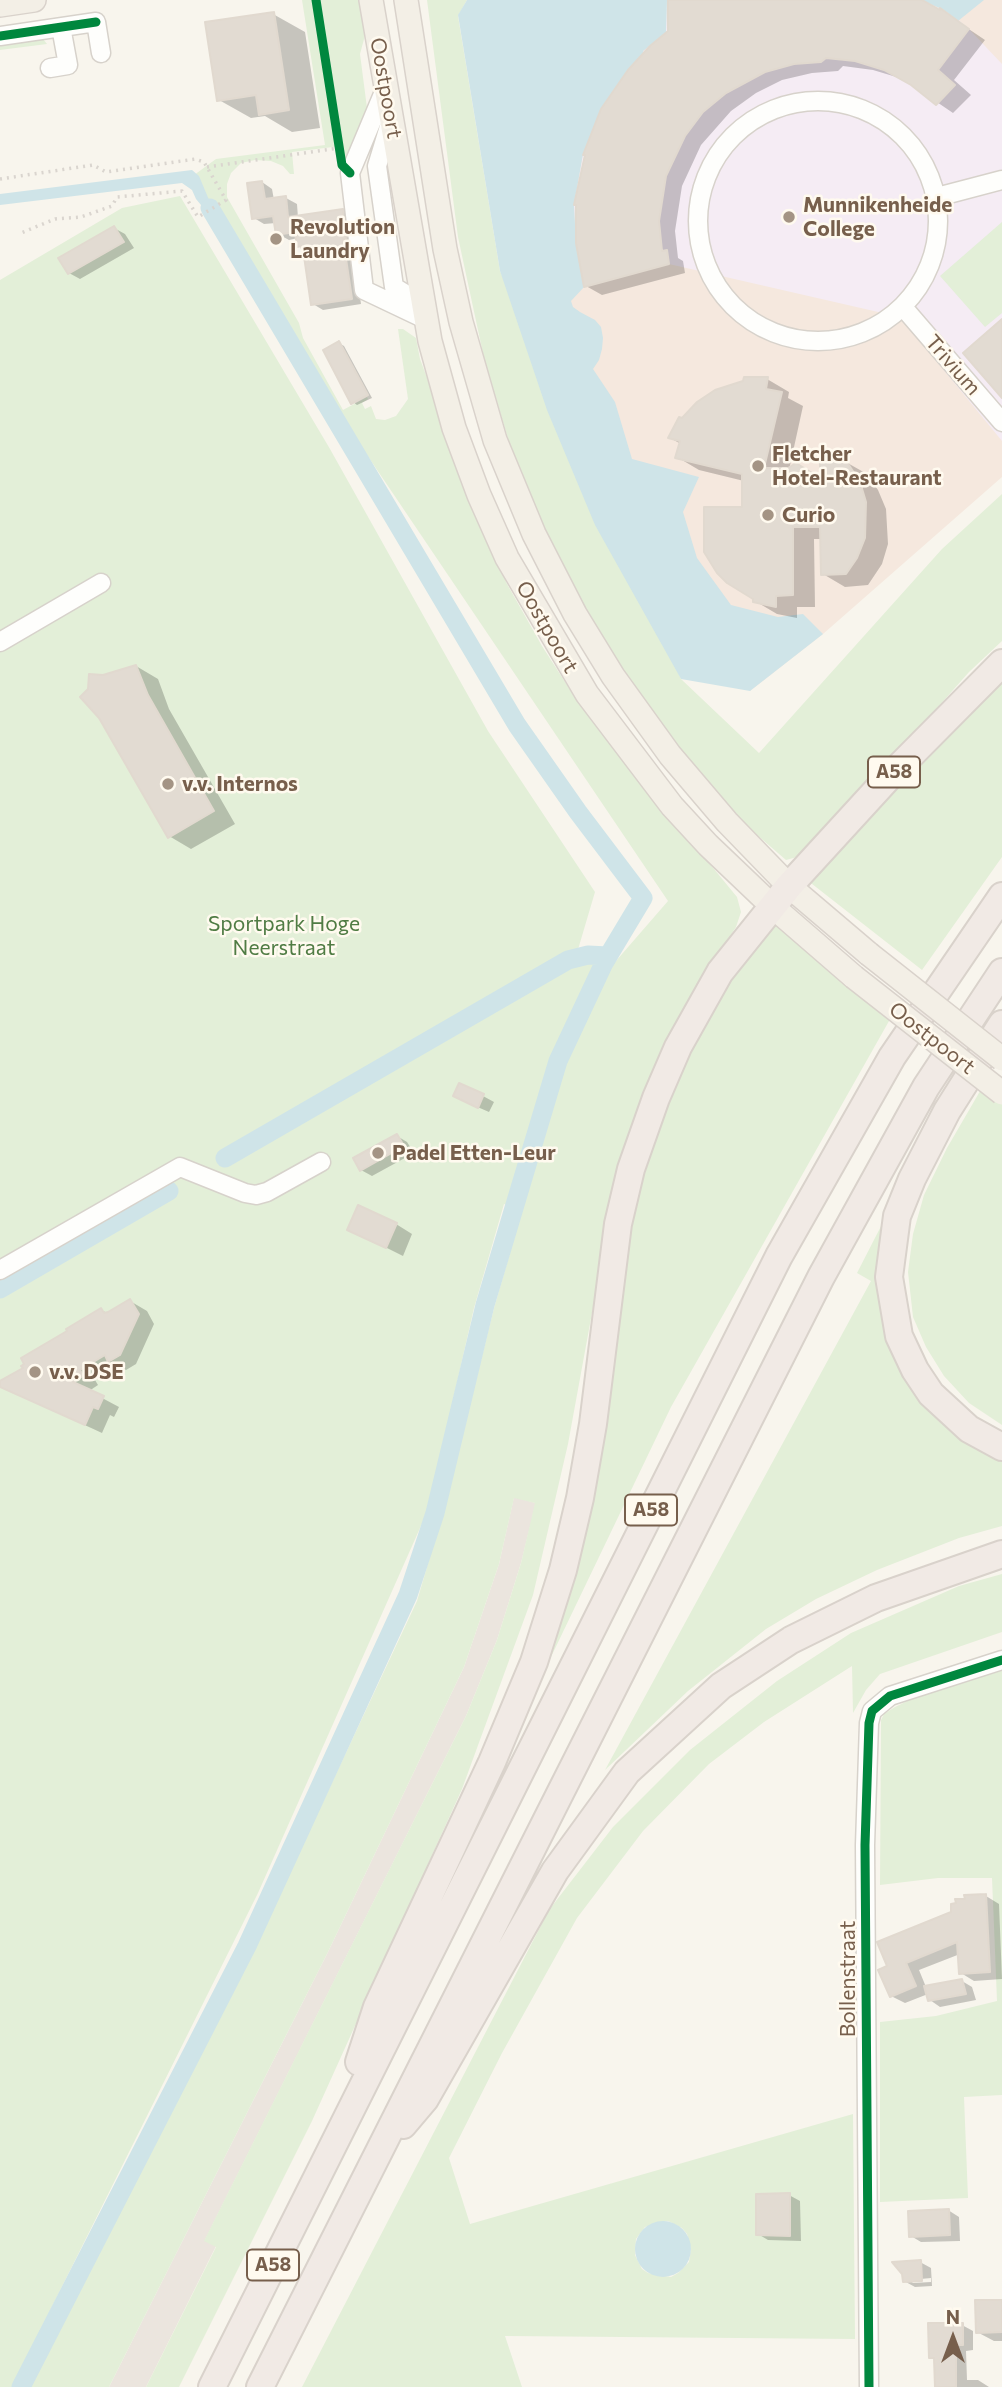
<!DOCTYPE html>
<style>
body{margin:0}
#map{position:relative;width:1002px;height:2387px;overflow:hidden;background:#f8f5ed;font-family:Commissioner,sans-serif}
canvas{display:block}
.north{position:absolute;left:918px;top:2303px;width:70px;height:70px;-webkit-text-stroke:5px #fffaef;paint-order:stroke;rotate:0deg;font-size:19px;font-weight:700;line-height:28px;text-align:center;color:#775f4c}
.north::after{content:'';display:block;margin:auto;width:24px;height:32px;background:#775f4c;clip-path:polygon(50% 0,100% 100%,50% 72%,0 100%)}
</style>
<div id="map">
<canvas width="1002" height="2387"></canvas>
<div class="north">N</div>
</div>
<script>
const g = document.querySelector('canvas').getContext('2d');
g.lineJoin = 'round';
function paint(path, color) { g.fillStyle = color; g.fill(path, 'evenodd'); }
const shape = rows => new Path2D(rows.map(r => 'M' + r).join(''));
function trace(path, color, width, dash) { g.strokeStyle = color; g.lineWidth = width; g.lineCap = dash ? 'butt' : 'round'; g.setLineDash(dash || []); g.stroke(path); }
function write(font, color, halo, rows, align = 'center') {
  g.font = font + ' Commissioner,sans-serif'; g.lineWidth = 5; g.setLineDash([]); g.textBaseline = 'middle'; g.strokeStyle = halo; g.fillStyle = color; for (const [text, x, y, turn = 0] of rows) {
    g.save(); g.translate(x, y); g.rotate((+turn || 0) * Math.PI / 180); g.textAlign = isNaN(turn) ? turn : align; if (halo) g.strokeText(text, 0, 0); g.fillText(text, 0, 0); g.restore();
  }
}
paint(shape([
 [504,0,1002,0,1002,477,823,634,750,691,548,317]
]), '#f5e8de');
paint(shape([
 [514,1497,536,1503,521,1563,497,1640,466,1716,205,2240,216,2246,146,2387,109,2387,328,1952,464,1667,499,1564]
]), '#ebe5de');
paint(shape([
 [667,0,921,0,954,16,969,29,1002,64,1002,441,900,317,669,264,584,287,576,243,574,205,583,155,600,111,620,81,643,51,666,33]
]), '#f5ecf4');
paint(shape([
 [302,0,362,0,367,28,360,54,367,108,365,116,345,165,341,146,292,152,294,174,290,174,283,166,271,161,255,160,241,163,231,173,227,184,227,197,299,323,303,338,343,410,367,397,368,399,362,403,365,409,371,406,376,419,385,420,396,416,408,399,398,329,403,329,416,338,420,359,488,541,507,584,542,646,574,696,662,811,686,835,737,897,741,912,736,927,686,1004,665,1050,609,1220,568,1444,533,1595,462,1789,312,2121,179,2387,146,2387,216,2247,204,2241,466,1716,497,1640,521,1563,535,1503,514,1498,499,1564,464,1667,328,1952,109,2387,30,2387,262,1932,417,1601,444,1509,494,1308,570,1045,609,969,668,901,338,412,216,208,190,178,216,159,325,145],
 [427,0,467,0,458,16,500,271,681,679,759,753,942,549,1002,494,1002,641,969,672,808,854,786,860,749,828,688,760,626,682,562,567,520,479,484,358,458,237],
 [35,38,43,39,47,44,0,50,0,44],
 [180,196,330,449,488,731,595,892,574,963,592,961,599,964,600,970,561,1042,512,1207,504,1204,474,1308,428,1510,258,1893,12,2387,0,2387,0,280,122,208],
 [1002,222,1002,313,985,327,940,276],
 [1002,672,1002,857,922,970,807,880],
 [774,919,893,1014,671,1407,502,1759,532,1681,645,1145,710,1007],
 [983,1086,1002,1101,1002,1425,969,1403,944,1376,926,1347,913,1317,908,1272,913,1234,924,1195,947,1148],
 [897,1195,903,1358,1002,1454,1002,1526,959,1538,877,1570,816,1599,766,1629,688,1691,605,1770,871,1281,857,1273],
 [1002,1574,1002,1632,880,1674,866,1690,853,1713,852,1666,764,1722,709,1764,643,1831,577,1918,502,2053,449,2158,470,2224,853,2114,855,2339,505,2336,522,2387,302,2387,549,1910,613,1827,690,1750,777,1681,851,1633,959,1586],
 [668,2221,682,2228,687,2234,691,2249,689,2262,678,2273,671,2277,648,2273,642,2269,635,2255,636,2239,645,2227],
 [1002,1666,1002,2095,964,2097,968,2198,880,2202,880,2022,936,2016,997,2001,992,1878,938,1878,880,1885,881,1720,884,1714,895,1707,920,1695]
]), '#e3efd8');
paint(shape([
 [467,0,667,0,666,33,643,51,644,53,621,81,600,112,583,154,574,205,576,243,584,287,571,301,573,307,580,312,595,320,601,327,603,338,602,349,599,360,593,369,615,402,632,459,699,477,683,512,697,558,731,605,778,617,803,614,823,634,750,691,681,679,595,525,547,410,500,271,458,15],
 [921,0,984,0,958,21,944,10],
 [192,170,199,176,212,207,206,211,196,199,192,190,182,183,0,205,0,194],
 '635 2249a28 28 0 1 1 56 0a28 28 0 1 1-56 0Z'
]), '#cfe4e8');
paint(shape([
 [670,0,914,0,942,13,942,11,985,40,954,80,971,95,953,113,903,79,873,70,843,66,838,71,812,73,782,80,756,93,731,111,701,145,682,186,675,231,678,258,683,261,685,273,602,295,586,286,670,32],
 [273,14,305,32,320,128,292,132,265,116,251,118,219,100],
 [262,182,272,189,274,200,286,198,297,204,298,218,342,211,353,217,353,245,361,304,323,310,313,304,304,248,299,245,298,238,289,240,278,234,276,223,264,224,254,218],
 [114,228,125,234,134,248,80,279,69,273],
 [339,343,344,346,372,398,357,405,353,402],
 [767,379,789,392,788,398,803,406,789,470,822,480,844,461,867,474,878,490,886,509,888,544,882,564,868,585,845,587,823,574,822,539,814,539,815,607,797,607,797,618,777,614,755,601,744,481,699,470,677,457,681,444,670,438],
 [136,666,158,679,169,709,235,824,191,849,169,836,103,677],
 [483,1096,494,1102,489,1112,466,1102],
 [397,1136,407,1142,414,1153,372,1176,361,1170],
 [396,1224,412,1234,403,1256,349,1229],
 [130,1301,147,1311,154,1324,136,1364,126,1370,119,1366,95,1380,98,1385,89,1391,119,1407,114,1417,110,1415,102,1433,0,1386,0,1383,25,1368,101,1310,109,1314],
 [986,1896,999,1904,1002,1979,974,1981,961,1973,960,1954,919,1970,926,1987,962,1981,972,1987,976,2000,940,2007,930,2000,928,1994,905,2003,891,1996,890,1967,953,1913],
 [789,2195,800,2201,801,2241,768,2240,758,2234],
 [948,2210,959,2217,960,2241,921,2242,911,2236],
 [920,2262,931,2268,932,2286,915,2287,904,2281],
 [931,2278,931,2282,913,2283,910,2280],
 [1002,2301,1002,2341,994,2341,977,2332],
 [962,2325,973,2331,973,2350,966,2351,967,2380,978,2380,989,2387,937,2387,936,2360,930,2357]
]), '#0003');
trace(shape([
 [225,1158,568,960,588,955,608,956],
 [0,1289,169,1191],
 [21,2387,247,1946,408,1595,435,1513,485,1305,558,1061,604,963,643,898,578,812,517,725,210,208]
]), '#cfe4e8', 19);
const building = shape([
 [668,0,922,0,940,10,940,8,969,29,938,70,955,85,936,105,911,85,884,70,855,61,826,58,821,62,794,64,765,72,726,93,703,112,685,136,666,176,659,221,662,251,667,250,669,264,584,287,576,243,576,205,574,205,585,155,583,155,601,109,628,70,650,46,668,31,668,0],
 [274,12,289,110,259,115,256,95,217,101,205,22,274,12],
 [262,181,265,199,286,196,288,217,343,209,346,239,343,239,352,299,311,305,304,256,301,246,297,247,295,232,276,235,273,216,252,219,247,183,262,181],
 [114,226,124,242,68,274,58,258,114,226],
 [1002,319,1002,398,963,353,1002,319],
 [339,341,368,395,351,404,323,350,339,341],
 [744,377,768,377,766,389,782,392,764,468,788,468,796,463,820,478,820,458,845,459,860,482,866,502,865,538,857,558,846,574,821,575,820,527,793,527,793,595,776,596,776,607,753,602,753,599,727,583,717,573,704,552,704,507,742,507,742,474,675,458,680,441,668,438,679,417,682,418,697,402,715,390,743,381,744,377],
 [136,665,148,695,214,811,168,838,99,718,80,697,88,689,89,674,103,675,136,665],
 [459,1083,484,1094,478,1108,453,1096,459,1083],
 [397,1134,404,1146,360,1171,353,1158,397,1134],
 [358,1205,397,1223,386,1248,347,1230,358,1205],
 [130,1299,139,1314,120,1355,108,1362,105,1355,80,1370,83,1376,73,1382,104,1396,98,1409,93,1407,85,1425,0,1387,0,1381,23,1368,21,1366,24,1364,21,1358,67,1331,66,1329,101,1308,104,1313,108,1312,130,1299],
 [986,1894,990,1972,959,1974,957,1942,906,1963,916,1986,890,1997,878,1970,887,1966,877,1942,951,1912,951,1904,956,1903,955,1899,965,1899,964,1895,986,1894],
 [962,1979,966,1994,928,2001,924,1986,962,1979],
 [790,2193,790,2236,756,2235,756,2194,790,2193],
 [949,2209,950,2235,909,2237,908,2211,949,2209],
 [921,2260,922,2281,903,2282,902,2274,892,2262,921,2260],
 [975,2300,1002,2300,1002,2332,976,2333,975,2300],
 [928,2323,963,2323,963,2345,956,2345,956,2387,935,2387,934,2358,929,2358,928,2323]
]);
paint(building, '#e2dbd2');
trace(building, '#e1d9cf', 2);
const minor = shape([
 [0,36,96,22,101,53],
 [50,68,68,65,61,27],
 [386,87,350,173,364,290,425,319],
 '698 221a120 120 0 1 1 240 0a120 120 0 1 1-240 0Z',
 [391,120,377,166,394,287,422,304],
 [937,197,1002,180],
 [903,307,1002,422],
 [0,642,101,583],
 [0,1270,180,1167,245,1193,256,1195,267,1192,321,1162],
 [869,2387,865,1845,869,1723,872,1711,890,1696,1002,1660]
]);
const major = shape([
 [371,0,430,341,454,428,479,495,507,558,587,694,672,806,708,845,772,906,854,977],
 [406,0,445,249,461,322,495,440,534,534,575,614,613,676,670,755,727,822,789,886,869,954],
 [0,5,34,0]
]);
const highway = shape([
 [1002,1024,947,1111,912,1179,897,1216,889,1277,899,1336,915,1370,931,1394,969,1429,1002,1447],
 [359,2062,377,2007,492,1762,534,1662,563,1570,580,1498,593,1424,618,1224,631,1169,656,1098,678,1047,720,972,789,886,887,779,1002,663],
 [403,2125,425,2099,555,1871,627,1772,721,1686,791,1640,876,1598,1002,1554],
 [212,2387,779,1256,892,1057,1002,896],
 [260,2387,821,1277,926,1087,1002,972]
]);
trace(minor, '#d7d2cb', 21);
trace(major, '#d9d2cb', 26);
trace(highway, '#d9d2cb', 30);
trace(shape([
 [207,167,339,148],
 [0,179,93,165,106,172,195,159,204,162,226,200,198,217,182,191,117,197,112,206,81,217,55,219,21,233]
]), '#dad5cf', 3.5, [2, 5]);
trace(minor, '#fefefc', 18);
trace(major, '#f3efe6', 23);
trace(highway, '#f1eae5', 26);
const majorBridge = shape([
 [869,954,1002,1059],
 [854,977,1002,1093]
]);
trace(majorBridge, '#d9d2cb', 26, []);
trace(majorBridge, '#f3efe6', 23);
trace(shape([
 [316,0,342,165,350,173],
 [0,36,96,22],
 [869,2387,865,1845,869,1723,872,1711,890,1696,1002,1660]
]), '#00873e', 9);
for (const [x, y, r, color] of [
 [789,217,7,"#a49484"],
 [276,239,7,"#a49484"],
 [758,466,7,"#a49484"],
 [768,515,7,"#a49484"],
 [168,784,7,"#a49484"],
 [378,1153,7,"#a49484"],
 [35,1372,7,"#a49484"]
]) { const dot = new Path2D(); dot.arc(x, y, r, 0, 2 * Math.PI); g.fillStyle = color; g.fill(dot); trace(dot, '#fffaef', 2.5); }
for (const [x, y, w] of [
 [894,772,52],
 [651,1510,52],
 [273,2265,52]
]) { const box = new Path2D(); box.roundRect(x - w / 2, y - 15.5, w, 31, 5); g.fillStyle = '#fffaef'; g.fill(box); trace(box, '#775f4c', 2); }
write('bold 19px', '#775f4c', null, [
 ["A58",894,772],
 ["A58",651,1510],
 ["A58",273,2265]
]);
write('21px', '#775f4c', '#fffaef', [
 ["Oostpoort",386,88,80],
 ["Trivium",953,365,49],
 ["Oostpoort",547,627,60],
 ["Oostpoort",932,1038,38],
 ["Bollenstraat",848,1979,-90]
]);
write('bold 21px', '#775f4c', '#fffaef', [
 ["Munnikenheide",803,205],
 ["College",803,229],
 ["Revolution",290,227],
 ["Laundry",290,251],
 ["Fletcher",772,454],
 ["Hotel-Restaurant",772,478],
 ["Curio",782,515],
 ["v.v. Internos",182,784],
 ["Padel Etten-Leur",392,1153],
 ["v.v. DSE",49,1372]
], 'left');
write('21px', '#507c44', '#fffaef', [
 ["Sportpark Hoge",284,924],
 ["Neerstraat",284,948]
]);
</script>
